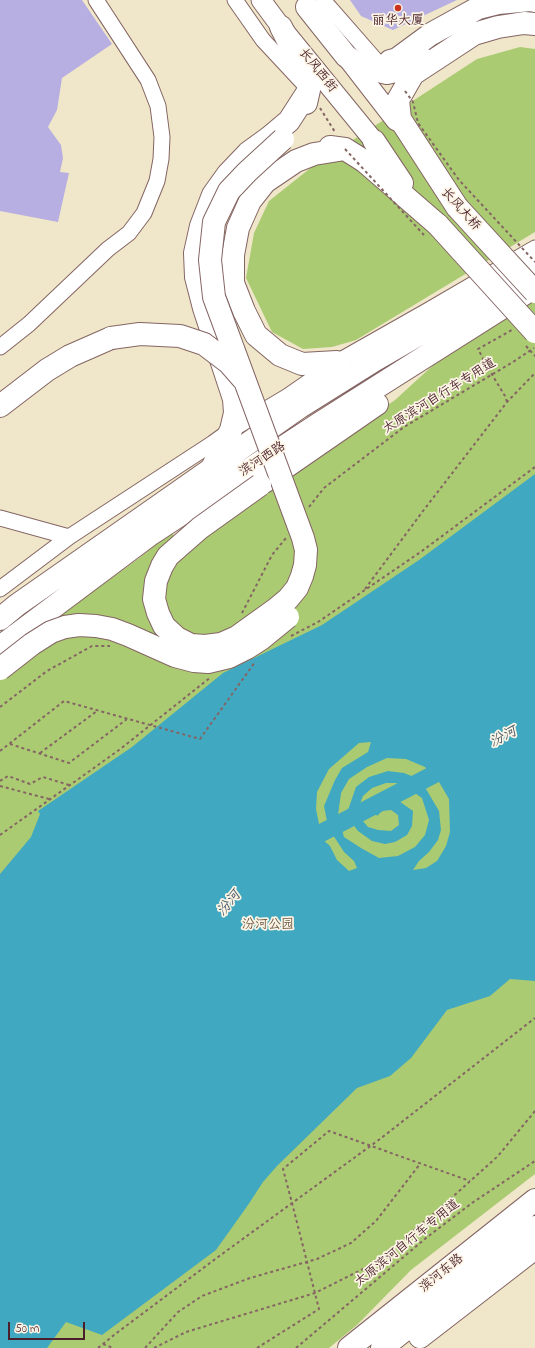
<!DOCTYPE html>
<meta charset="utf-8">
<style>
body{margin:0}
#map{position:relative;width:535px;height:1348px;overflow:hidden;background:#f0e7ca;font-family:"Indie Flower",sans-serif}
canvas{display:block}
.scale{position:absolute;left:8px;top:1322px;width:77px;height:18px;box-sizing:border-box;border:2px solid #4a1f2b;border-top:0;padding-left:5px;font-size:12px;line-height:14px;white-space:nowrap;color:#4a1f2b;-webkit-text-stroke:3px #fcf5e5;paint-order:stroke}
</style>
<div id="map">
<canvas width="535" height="1348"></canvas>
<div class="scale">50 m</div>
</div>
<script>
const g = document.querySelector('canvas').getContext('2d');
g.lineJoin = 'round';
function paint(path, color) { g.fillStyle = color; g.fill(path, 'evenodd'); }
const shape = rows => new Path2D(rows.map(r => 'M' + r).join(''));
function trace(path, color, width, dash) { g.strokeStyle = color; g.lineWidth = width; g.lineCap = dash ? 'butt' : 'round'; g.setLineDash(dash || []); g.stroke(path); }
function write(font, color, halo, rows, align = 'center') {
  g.font = font + ' "Indie Flower","LXGW WenKai TC",sans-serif'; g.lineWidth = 3.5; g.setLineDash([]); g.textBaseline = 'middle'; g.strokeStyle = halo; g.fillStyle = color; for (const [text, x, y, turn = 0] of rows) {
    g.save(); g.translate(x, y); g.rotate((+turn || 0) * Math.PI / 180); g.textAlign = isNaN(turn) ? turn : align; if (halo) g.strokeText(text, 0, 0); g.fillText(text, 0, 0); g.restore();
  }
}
paint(shape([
 [520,47,535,49,535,232,356,340,332,347,303,349,272,332,246,278,254,233,269,201,313,166,477,59],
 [535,301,535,1174,411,1270,357,1325,329,1348,0,1348,0,678,26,658,60,615,138,559,170,533,190,543,299,465,395,400,441,358]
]), '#abcb73');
paint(shape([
 [535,474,535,981,510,979,490,996,447,1010,411,1058,390,1076,357,1088,277,1166,263,1182,248,1205,216,1250,102,1335,66,1322,47,1348,0,1348,0,874,31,837,40,814,38,811,132,747,223,673,322,625,419,560],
 [371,742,368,752,342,768,335,780,324,806,327,821,331,832,344,852,354,861,357,868,349,871,337,860,330,846,322,839,316,809,317,792,329,769,359,743],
 [387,758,406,759,425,767,439,782,449,799,450,832,446,846,437,861,426,868,413,870,419,861,429,852,438,840,441,830,439,811,426,789,414,777,404,773,388,771,369,777,356,787,348,810,352,823,358,831,372,841,385,844,395,842,407,835,412,826,413,811,396,799,386,796,378,800,373,809,377,816,382,811,391,810,398,815,399,825,391,831,378,830,368,827,362,820,359,806,363,796,372,788,386,783,396,783,412,791,422,798,429,820,425,835,415,847,398,856,379,858,361,848,344,837,338,815,341,793,349,779,367,767]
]), '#40a8c0');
trace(shape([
 [300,844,454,764]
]), '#40a8c0', 18);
paint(shape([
 [0,0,82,0,112,44,62,78,57,110,48,127,61,145,63,158,60,172,69,173,58,222,0,211],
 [350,0,457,0,393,30,361,16]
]), '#b7aee1');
const minor = shape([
 [235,0,263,40,304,84],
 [323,0,379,64],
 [0,347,29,324,108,249,129,233,144,213,157,181,161,159,162,137,158,106,148,80,96,0],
 [0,518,69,537],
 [0,589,69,537,213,443,231,430,288,396,337,362,427,311,535,248]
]);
const major = shape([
 [261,0,281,27,374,141],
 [348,59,396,121]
]);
const highway = shape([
 [307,7,346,56,362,67,387,73,409,68,423,59],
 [281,27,306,76,309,90,306,103],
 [390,61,397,59,431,34,478,8,498,3,530,0,535,1],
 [374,141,402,183],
 [330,147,345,149,364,161,438,225],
 [457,207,400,119,398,100,413,74,474,34,498,27,524,23,535,24],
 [337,362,302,364,280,355,256,335,244,311,233,283,233,255,238,228,250,201,265,182,296,161,314,154,345,149],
 [0,406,47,370,70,356,111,338],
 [213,466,231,430,235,413,234,399,204,308,196,277,195,253,201,226,213,195,228,174,248,153,270,137,289,121,309,90],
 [264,482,377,404],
 [0,619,17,605,300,407,375,360,535,267],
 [0,647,151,534,317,425,535,287],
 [420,1337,535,1248],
 [349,1348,535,1200],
 [382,1348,535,1227]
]);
trace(minor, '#846563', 17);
trace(major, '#846563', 21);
trace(highway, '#846563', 24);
trace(shape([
 [320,108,335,132],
 [507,402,505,396,488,368,478,349,512,330],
 [309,507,324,488,404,427,513,362,534,348],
 [365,589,423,511,507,402,535,373],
 [242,613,272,555,286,538],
 [291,636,318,622,422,551,535,467],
 [0,707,47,671,92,646,110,646],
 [10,744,69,763,127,719],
 [0,751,64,701,200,739,255,662],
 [40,753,97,711],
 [0,781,8,776,30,784,43,777,69,785],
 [0,786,49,799],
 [0,835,119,750,211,677],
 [103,1344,113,1348],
 [98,1348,114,1335,218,1257,380,1139,535,1018],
 [145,1348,178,1312,202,1296,250,1278,317,1259,351,1243,376,1221,420,1164],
 [154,1348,186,1332,315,1293,375,1263,438,1210,498,1156,535,1111],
 [257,1348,319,1309,292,1203,283,1169,329,1131,470,1181],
 [296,1348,426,1238,472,1203,535,1161]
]), '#846563', 2, [3, 3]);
trace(minor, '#fff', 15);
trace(major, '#fff', 19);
trace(highway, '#fff', 22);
const highwayBridge = shape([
 [457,207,535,292],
 [438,225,535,332],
 [111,338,140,334,180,336,204,344,229,363,243,379],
 [260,485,200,528,168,556,162,566,156,581,154,599,158,613,164,626,177,638,191,645,205,646,221,644,237,637,276,609,288,599,297,588,302,576,305,565,306,550,303,538,214,297,210,260,214,222,229,191,247,172,283,139],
 [0,669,32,644,51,632,65,627,79,625,96,626,112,629,128,635,175,656,194,661,208,662,229,657,247,648,261,639,288,617]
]);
trace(highwayBridge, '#846563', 24, []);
trace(shape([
 [405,91,413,102,418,123,459,180,535,262],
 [345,149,424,235],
 [526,346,535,356]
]), '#846563', 2, [3, 3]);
trace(highwayBridge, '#fff', 22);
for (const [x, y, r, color] of [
 [398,8,4,"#c8321e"]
]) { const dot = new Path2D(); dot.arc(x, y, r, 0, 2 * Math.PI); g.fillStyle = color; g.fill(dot); trace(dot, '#fcf5e5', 1.5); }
write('13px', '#4a1f2b', '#fcf5e5', [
 ["丽华大厦",398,22]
]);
write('13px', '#4a1f2b', '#fcf5e5', [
 ["长风西街",317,71,51],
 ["长风大桥",460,210,48],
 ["太原滨河自行车专用道",440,397,-32],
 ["滨河西路",263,460,-33],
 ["太原滨河自行车专用道",408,1244,-39],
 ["滨河东路",442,1274,-39]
]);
write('13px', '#675341', '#fcf5e5', [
 ["汾河公园",268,926]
]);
write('italic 14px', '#465667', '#fcf5e5', [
 ["汾河",504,738,-27],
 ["汾河",230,904,-50]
]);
</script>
